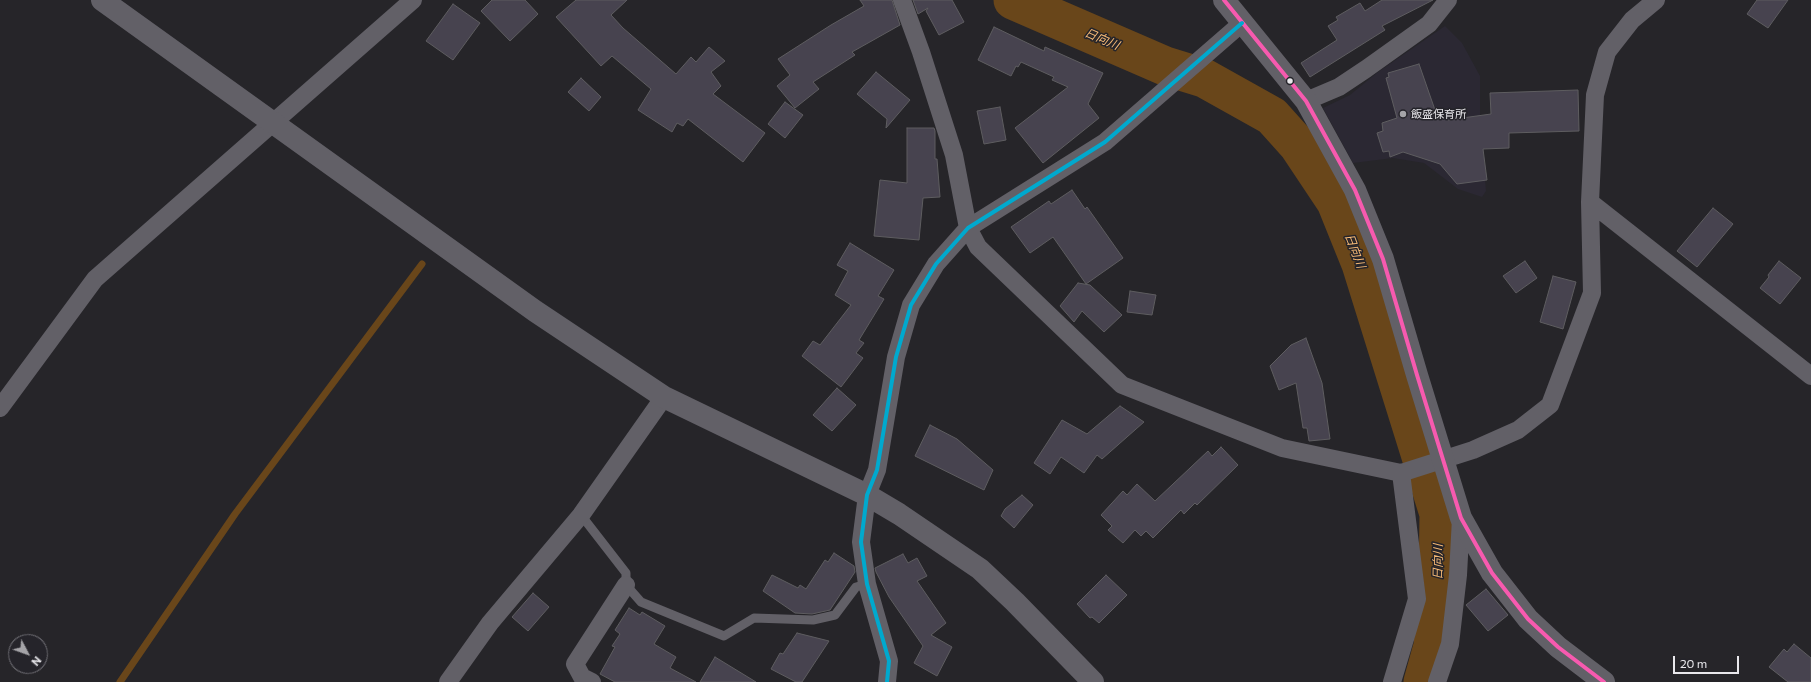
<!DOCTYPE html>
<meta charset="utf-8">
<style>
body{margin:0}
#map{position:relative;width:1811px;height:682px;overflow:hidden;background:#262529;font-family:Commissioner,sans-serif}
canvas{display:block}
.north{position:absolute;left:8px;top:634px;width:40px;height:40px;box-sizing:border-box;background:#25242a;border:1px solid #737278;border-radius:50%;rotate:131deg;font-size:11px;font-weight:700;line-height:16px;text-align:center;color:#e9e8ec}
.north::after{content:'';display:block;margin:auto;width:14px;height:18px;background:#a5a4a8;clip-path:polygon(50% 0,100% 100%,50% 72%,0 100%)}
.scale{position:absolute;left:1673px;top:656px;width:66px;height:18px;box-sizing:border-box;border:2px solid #e9e8ec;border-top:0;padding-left:5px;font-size:12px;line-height:14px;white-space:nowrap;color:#e9e8ec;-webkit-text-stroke:3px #25242a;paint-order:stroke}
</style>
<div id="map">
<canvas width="1811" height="682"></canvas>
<div class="north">N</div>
<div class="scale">20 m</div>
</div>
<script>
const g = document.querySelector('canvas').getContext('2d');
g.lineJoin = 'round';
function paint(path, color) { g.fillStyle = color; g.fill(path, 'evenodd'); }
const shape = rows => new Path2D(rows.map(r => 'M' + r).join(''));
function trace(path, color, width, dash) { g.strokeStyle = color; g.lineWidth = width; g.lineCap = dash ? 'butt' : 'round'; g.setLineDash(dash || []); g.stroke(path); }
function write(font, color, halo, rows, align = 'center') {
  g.font = font + ' Commissioner,"Noto Sans JP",sans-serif'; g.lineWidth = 3; g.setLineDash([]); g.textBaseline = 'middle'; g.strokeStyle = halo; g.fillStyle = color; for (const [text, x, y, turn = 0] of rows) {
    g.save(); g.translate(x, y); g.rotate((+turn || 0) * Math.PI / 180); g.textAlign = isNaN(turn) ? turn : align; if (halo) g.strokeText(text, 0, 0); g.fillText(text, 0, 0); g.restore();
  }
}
paint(shape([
 [1445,26,1462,43,1480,76,1480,120,1486,191,1482,197,1458,189,1424,163,1393,158,1353,163,1323,108,1350,95,1378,72]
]), '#2b2833');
trace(shape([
 [120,682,235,514,422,264]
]), '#69461a', 7);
trace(shape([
 [1013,0,1165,66,1204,78,1272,116,1298,145,1336,202,1361,264,1439,514,1438,589,1433,646,1423,682]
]), '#69461a', 39);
const building = shape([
 [492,0,525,0,538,14,510,41,481,11,492,0],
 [576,0,627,0,611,15,623,28,676,74,691,57,696,62,709,47,725,61,711,72,721,86,713,94,765,133,743,162,688,119,683,126,677,123,672,132,638,110,651,89,612,56,601,66,556,17,576,0],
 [860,0,892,0,900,25,852,52,855,55,813,82,819,89,795,108,777,86,790,75,778,59,831,25,864,6,860,0],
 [913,0,952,0,964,22,939,35,926,11,928,8,918,14,913,0],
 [1382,0,1433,0,1382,26,1385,30,1310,77,1301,63,1337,40,1328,26,1338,20,1336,17,1360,3,1365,11,1382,0],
 [1757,0,1788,0,1768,28,1747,14,1757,0],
 [453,4,480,23,453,60,426,41,453,4],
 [994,27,1044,51,1045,47,1103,73,1088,104,1099,118,1043,163,1015,128,1068,87,1052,80,1054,77,1021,62,1018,67,1016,66,1011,76,978,60,994,27],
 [1419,64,1435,110,1448,120,1491,114,1490,93,1578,90,1579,131,1509,133,1509,148,1483,149,1487,180,1457,184,1440,164,1403,152,1390,157,1389,151,1383,152,1377,133,1383,131,1382,123,1397,118,1386,78,1389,77,1388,73,1419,64],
 [876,72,910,100,886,128,887,119,857,94,876,72],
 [581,78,601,97,589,111,568,92,581,78],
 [785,102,803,115,785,138,768,124,785,102],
 [1000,107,1006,140,984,144,977,111,1000,107],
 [907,128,934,128,935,131,935,159,937,159,940,197,923,198,919,240,874,236,880,180,907,183,907,128],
 [1072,190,1085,209,1087,207,1123,258,1086,284,1053,237,1030,253,1011,227,1049,201,1051,204,1072,190],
 [1713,208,1733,224,1697,267,1677,251,1713,208],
 [850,243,894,270,878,296,884,299,859,340,864,343,856,353,863,358,841,387,802,356,813,341,820,345,851,305,835,295,848,271,837,265,850,243],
 [1525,261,1537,278,1516,293,1503,276,1525,261],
 [1779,261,1801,278,1780,304,1760,288,1769,277,1768,275,1779,261],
 [1553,276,1576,282,1563,329,1540,322,1553,276],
 [1078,283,1090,285,1122,315,1104,332,1082,311,1074,322,1060,306,1078,283],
 [1130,291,1156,295,1152,315,1127,312,1130,291],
 [1306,338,1322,383,1330,439,1309,441,1307,428,1303,428,1296,383,1279,390,1270,366,1291,345,1306,338],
 [837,388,856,405,832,431,813,415,837,388],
 [1120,406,1144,422,1102,459,1097,455,1084,473,1061,457,1050,474,1034,463,1062,420,1087,434,1120,406],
 [930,425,957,439,993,470,984,490,915,456,930,425],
 [1221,447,1238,465,1197,505,1195,503,1184,514,1181,510,1153,538,1146,531,1141,536,1135,530,1123,543,1108,530,1112,526,1101,515,1123,491,1127,495,1137,484,1155,501,1208,451,1212,456,1221,447],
 [1022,495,1033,505,1014,528,1001,516,1005,509,1022,495],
 [834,553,854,566,855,572,830,610,812,614,795,613,763,591,772,575,798,588,800,585,806,589,825,560,828,562,834,553],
 [903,554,908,563,917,558,927,576,917,581,946,623,931,635,952,647,937,676,914,663,923,646,889,597,876,572,875,568,903,554],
 [1106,575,1127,595,1099,623,1092,617,1090,618,1077,604,1106,575],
 [1486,589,1508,615,1488,631,1466,605,1486,589],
 [533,593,549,607,528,631,512,617,533,593],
 [629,608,640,615,642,612,665,626,654,644,676,657,670,668,696,682,615,682,600,674,615,647,612,646,620,634,615,630,629,608],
 [797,633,829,641,802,682,796,682,771,669,780,653,783,654,797,633],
 [1794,644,1811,658,1811,682,1788,682,1769,667,1784,649,1787,652,1794,644],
 [715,657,756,682,700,682,715,657]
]);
paint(building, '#47434f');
trace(building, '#5e5d60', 1);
trace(shape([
 [581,515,626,573,626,585,641,602,724,636,754,618,813,620,835,615,856,587,867,584]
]), '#626067', 9);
trace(shape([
 [902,0,921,52,954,155,968,228,978,247,1122,385,1282,448,1401,473,1417,599,1392,682],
 [1306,101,1339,87,1366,69,1429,24,1448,0],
 [1590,202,1811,376],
 [0,408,95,279,413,0],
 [1401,473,1473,450,1518,430,1550,405,1592,293,1590,202,1595,95,1607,52,1632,20,1656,0],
 [448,682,490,623,581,515,664,397],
 [592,682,582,677,575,664,626,585],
 [887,682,889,661,867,584,861,542,867,495,877,470,896,357,911,305,936,264,968,228,1105,142,1242,23],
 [1437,682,1450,644,1458,575,1461,518]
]), '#626067', 18);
trace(shape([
 [102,0,535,311,664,397,867,495,899,514,980,569,1015,602,1093,682],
 [1224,0,1306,101,1355,190,1383,259,1417,375,1461,518,1492,573,1528,619,1558,647,1604,682]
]), '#626067', 22);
trace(shape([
 [1224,0,1306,101,1355,190,1383,259,1417,375,1461,518,1492,573,1528,619,1558,647,1604,682]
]), '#f75aaf', 4);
trace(shape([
 [887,682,889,661,867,584,861,542,867,495,877,470,896,357,911,305,936,264,968,228,1105,142,1242,23]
]), '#00a9ce', 4);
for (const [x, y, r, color] of [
 [1290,81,3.5,"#e9e8ec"],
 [1403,114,4,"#a5a4a8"]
]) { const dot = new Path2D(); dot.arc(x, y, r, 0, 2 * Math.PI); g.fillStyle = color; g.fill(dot); trace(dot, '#25242a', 1.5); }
write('11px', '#e9e8ec', '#25242a', [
 ["飯盛保育所",1411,114]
], 'left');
write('italic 12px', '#f8bb76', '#25242a', [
 ["日向川",1102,39,23],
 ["日向川",1355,251,69],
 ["日向川",1438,562,-89]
]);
</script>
